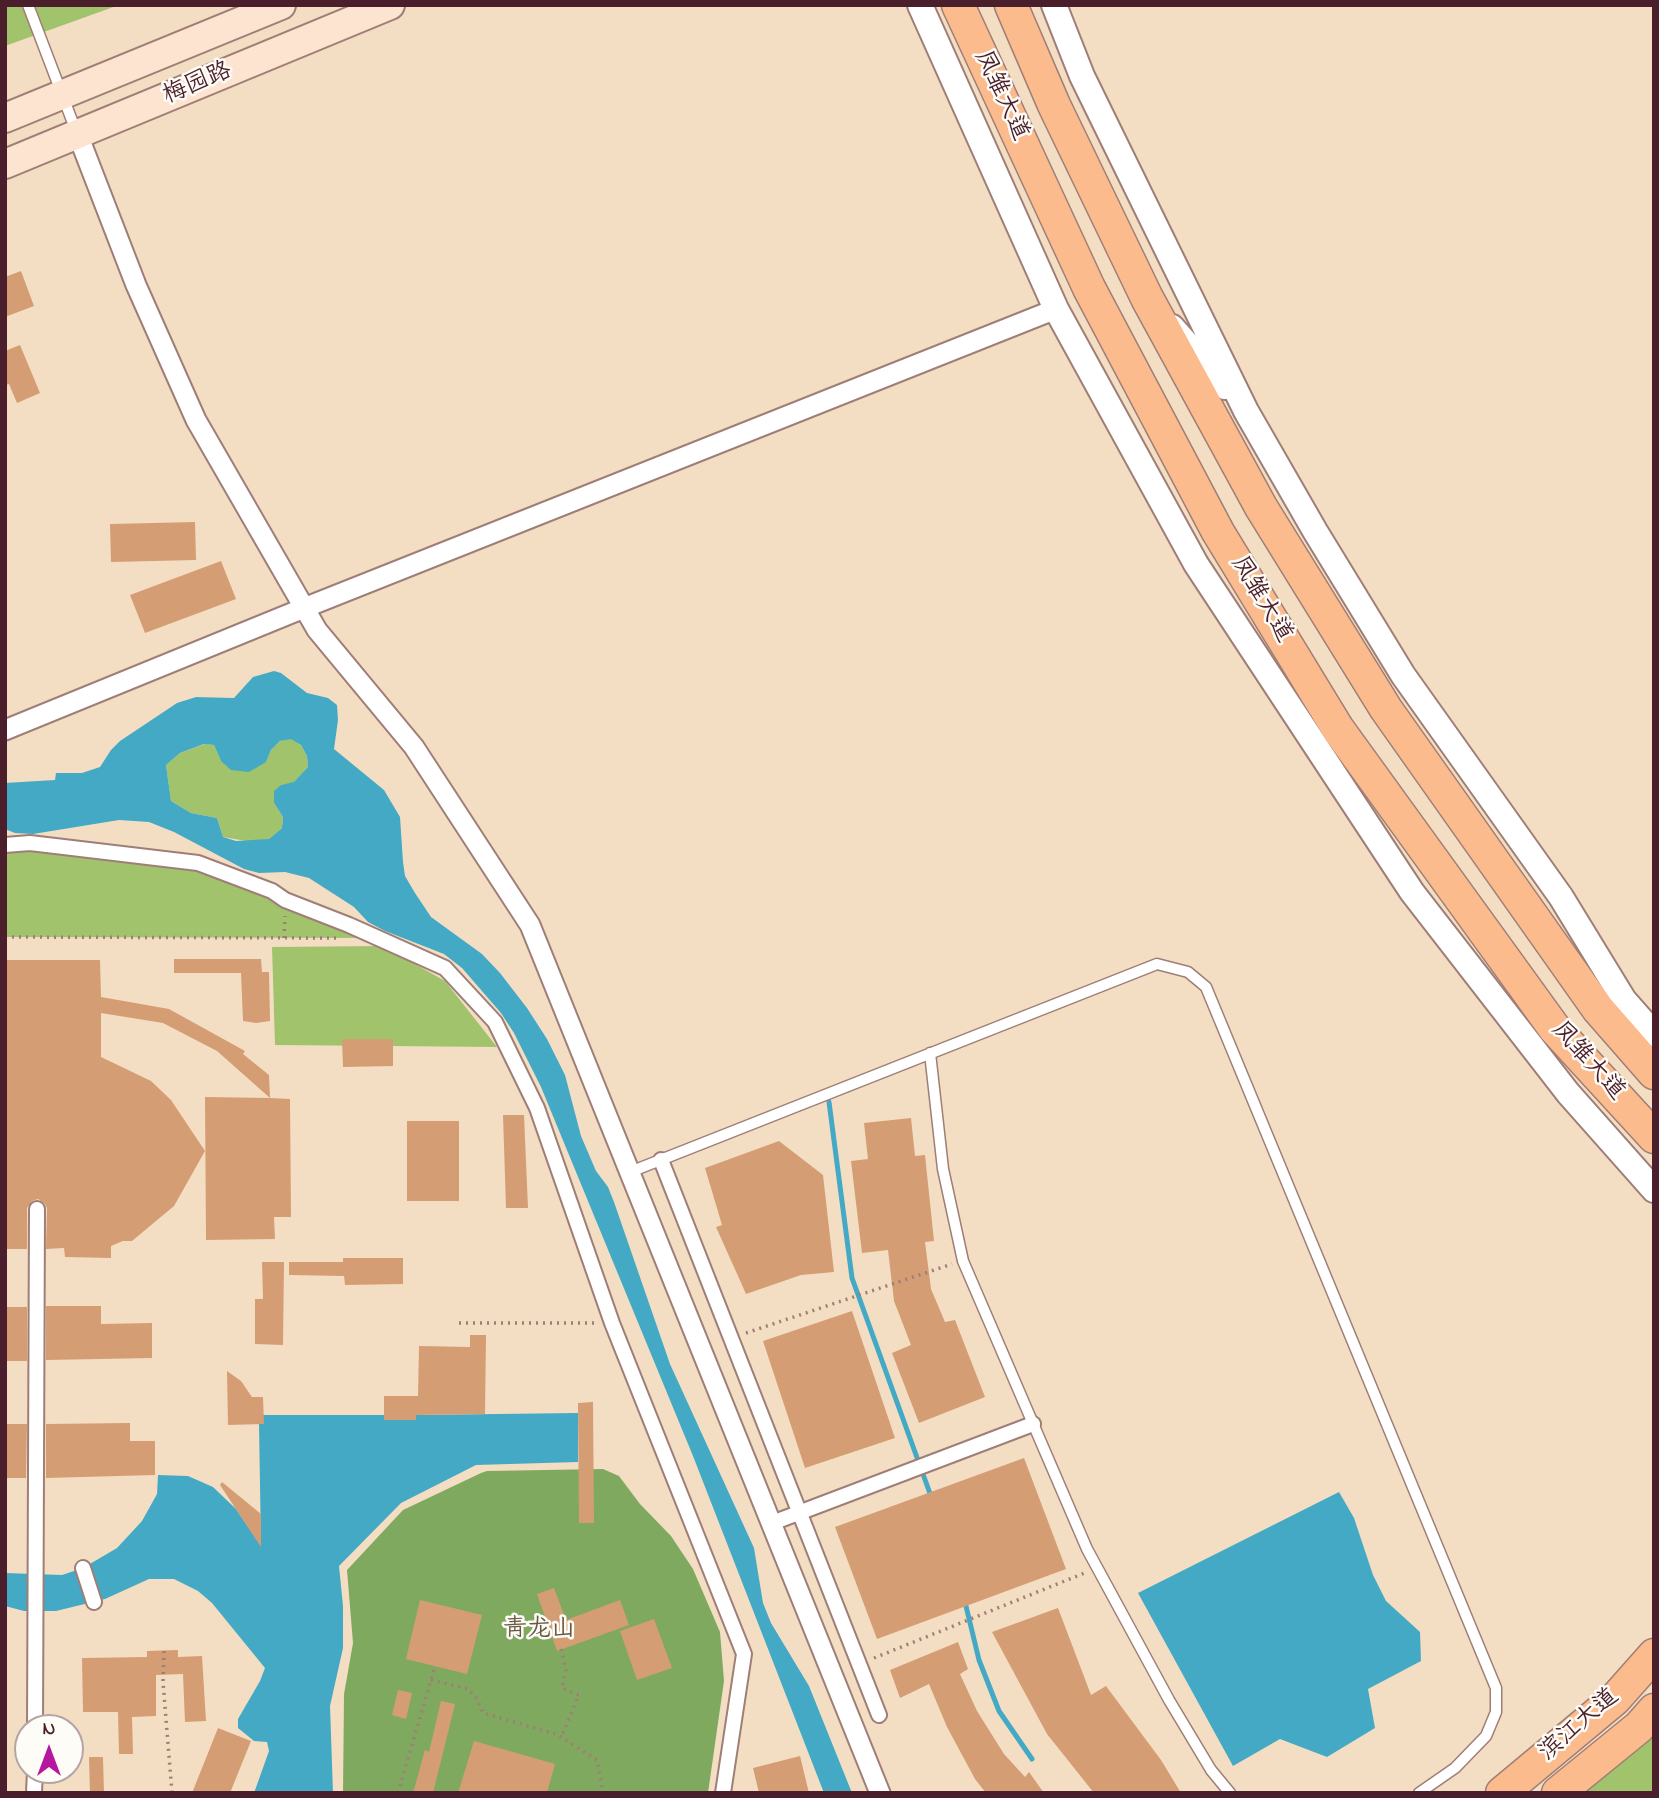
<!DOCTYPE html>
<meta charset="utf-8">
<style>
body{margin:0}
#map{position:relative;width:1659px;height:1798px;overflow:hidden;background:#f4dec3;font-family:"Indie Flower",sans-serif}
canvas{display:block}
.frame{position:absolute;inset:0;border:7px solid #4a1f2b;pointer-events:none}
.north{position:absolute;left:14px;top:1714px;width:70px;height:70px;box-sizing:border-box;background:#fdfcf7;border:2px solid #b5a4a5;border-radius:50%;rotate:0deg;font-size:19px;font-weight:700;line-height:28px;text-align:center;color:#4a1f2b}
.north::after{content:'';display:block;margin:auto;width:24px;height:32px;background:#b5179e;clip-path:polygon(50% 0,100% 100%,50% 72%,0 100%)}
</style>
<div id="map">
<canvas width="1659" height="1798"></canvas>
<div class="frame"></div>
<div class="north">N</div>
</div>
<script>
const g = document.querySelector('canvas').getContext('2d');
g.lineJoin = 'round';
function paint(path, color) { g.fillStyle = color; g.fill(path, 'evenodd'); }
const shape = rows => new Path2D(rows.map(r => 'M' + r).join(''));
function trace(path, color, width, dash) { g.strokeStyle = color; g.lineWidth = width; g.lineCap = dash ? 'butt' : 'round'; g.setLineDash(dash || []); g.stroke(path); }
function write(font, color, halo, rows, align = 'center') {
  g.font = font + ' "Indie Flower","LXGW WenKai TC",sans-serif'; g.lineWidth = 5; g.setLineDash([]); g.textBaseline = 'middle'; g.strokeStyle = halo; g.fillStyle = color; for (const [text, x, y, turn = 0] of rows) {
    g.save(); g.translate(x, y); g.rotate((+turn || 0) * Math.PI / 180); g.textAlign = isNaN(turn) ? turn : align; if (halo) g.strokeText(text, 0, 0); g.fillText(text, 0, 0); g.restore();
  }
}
paint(shape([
 [5,5,119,5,5,46],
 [291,738,301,745,307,756,308,767,294,783,281,785,274,803,283,817,282,828,269,839,252,842,223,837,217,818,191,813,171,801,166,765,180,753,205,744,214,745,221,761,266,762,271,750,280,741],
 [5,845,198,863,378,938,5,937],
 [383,946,445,981,497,1047,275,1045,272,947],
 [1654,1710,1654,1793,1558,1793]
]), '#a0c36c');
paint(shape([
 [603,1469,619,1476,640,1504,671,1536,693,1569,720,1632,724,1681,708,1793,343,1793,344,1694,353,1643,347,1570,403,1510,481,1473,487,1471]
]), '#80a960');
paint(shape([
 [274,671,281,673,307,693,328,698,337,705,338,720,334,749,384,790,400,817,403,862,405,876,415,893,431,917,482,954,500,973,527,1008,547,1039,565,1075,581,1136,596,1171,608,1187,614,1202,670,1364,754,1548,763,1603,771,1623,809,1686,852,1793,824,1793,693,1456,541,1087,514,1033,501,1013,462,968,444,954,385,931,368,922,354,907,309,878,285,872,259,873,244,869,174,832,149,822,119,820,33,834,15,833,5,829,5,783,55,780,56,773,82,773,100,767,111,750,120,741,177,703,196,697,234,698,253,677],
 [291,739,301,745,307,756,308,767,294,782,281,785,274,791,274,803,283,817,282,828,269,839,236,841,223,837,217,818,191,813,171,801,166,765,180,753,204,744,214,745,221,761,231,770,249,772,266,762,271,750,280,741],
 [578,1413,578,1462,476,1465,401,1503,339,1566,343,1606,343,1648,330,1706,333,1793,254,1793,269,1751,267,1742,254,1741,238,1728,238,1719,260,1681,265,1668,212,1603,198,1591,174,1579,149,1579,105,1599,56,1611,24,1611,5,1606,5,1573,62,1575,83,1568,117,1548,142,1521,157,1494,158,1475,188,1476,213,1487,236,1509,261,1546,259,1424,263,1415,384,1415,384,1420,416,1415],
 [1339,1492,1354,1518,1373,1575,1386,1601,1420,1632,1421,1661,1368,1689,1375,1728,1327,1757,1280,1739,1233,1766,1138,1593]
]), '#44a9c4');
trace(shape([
 [829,1102,852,1278,932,1499],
 [965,1602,979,1660,999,1711,1032,1759]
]), '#44a9c4', 5);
paint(shape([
 [21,271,34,306,5,317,5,277],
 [20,345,40,393,17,403,9,384,5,385,5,351],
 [195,522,196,560,111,562,110,524],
 [221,561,236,599,145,633,130,595],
 [174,959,261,959,262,972,269,972,270,1021,256,1023,243,1021,241,973,174,973],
 [5,960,100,960,101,997,169,1009,245,1051,243,1054,269,1075,270,1098,290,1099,291,1217,274,1217,275,1239,206,1240,205,1097,270,1098,217,1051,163,1023,101,1013,101,1057,151,1081,171,1100,205,1151,174,1206,132,1241,123,1241,111,1246,111,1258,65,1257,64,1248,46,1249,47,1208,45,1204,38,1199,32,1201,27,1208,27,1249,5,1249],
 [342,1039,393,1039,393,1066,343,1067],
 [503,1115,524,1115,528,1208,506,1208],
 [911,1118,915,1156,925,1155,934,1241,925,1242,931,1289,945,1322,955,1320,985,1397,919,1423,892,1353,911,1345,894,1301,888,1250,862,1253,851,1161,868,1159,864,1123],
 [407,1121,459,1121,459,1201,407,1201],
 [779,1141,823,1175,834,1272,801,1275,746,1294,716,1227,722,1225,705,1168],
 [343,1258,403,1258,403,1284,345,1285,344,1276,289,1275,289,1262,343,1262],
 [262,1262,284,1262,283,1345,255,1344,255,1299,263,1299],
 [46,1306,101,1306,101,1324,152,1323,152,1358,46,1360],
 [5,1307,27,1307,27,1361,5,1361],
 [852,1311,895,1438,805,1468,763,1341],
 [470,1335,486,1335,485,1414,416,1415,416,1420,384,1420,384,1396,418,1396,419,1346,470,1347],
 [227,1371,241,1381,252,1397,263,1397,264,1424,228,1425],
 [593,1402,594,1523,579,1523,578,1403],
 [130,1423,130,1441,155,1441,155,1475,46,1478,46,1424],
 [5,1424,27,1424,26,1478,5,1478],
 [1024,1458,1066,1569,877,1639,835,1527],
 [222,1482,261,1514,261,1547,220,1485],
 [554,1588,566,1620,620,1600,629,1625,557,1651,537,1594],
 [420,1600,482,1615,467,1674,406,1659],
 [1058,1608,1091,1695,1106,1686,1161,1760,1181,1793,1094,1793,1047,1734,992,1632],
 [654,1619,672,1668,637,1680,620,1631],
 [958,1642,968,1669,960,1674,977,1711,1004,1754,1025,1777,1029,1772,1044,1793,986,1793,975,1779,947,1727,929,1684,900,1698,890,1670],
 [178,1650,178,1657,202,1656,206,1721,185,1722,183,1674,156,1675,156,1716,132,1717,133,1754,119,1754,118,1712,83,1712,82,1658,147,1657,147,1651],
 [398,1690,412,1693,406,1719,392,1715],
 [441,1701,455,1704,433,1793,413,1793,425,1750,429,1752],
 [218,1728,251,1741,230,1793,192,1793],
 [474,1741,555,1764,547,1793,458,1793],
 [800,1756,809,1793,759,1793,753,1768],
 [89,1757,103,1757,104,1793,90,1793]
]), '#d59d74');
const service = shape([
 [28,5,76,131],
 [930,1053,943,1169,963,1261,1087,1549,1169,1700,1211,1770,1230,1793],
 [630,1172,1157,964,1188,972,1206,987,1496,1688,1496,1712,1486,1736,1455,1768,1419,1793]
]);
const pedestrian = shape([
 [5,845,30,843,198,863,272,891,285,900,349,925,445,968,495,1022,537,1108,612,1323,744,1654,723,1793],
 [661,1160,879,1715],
 [772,1523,1033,1424],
 [83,1568,94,1602],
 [35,1728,37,1209],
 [34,1793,35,1770]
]);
const minor = shape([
 [78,135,136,285,196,420,317,630,414,747,530,925,880,1793],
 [5,730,304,608,1056,309]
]);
const tertiary = shape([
 [920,5,1056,309,1196,564,1412,892,1568,1093,1654,1190],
 [1054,5,1082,76,1246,411,1315,531,1403,675,1561,897,1624,1000,1654,1034],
 [1172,327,1225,387]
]);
const secondary = shape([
 [5,118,281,5],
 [5,164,390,5]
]);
const primary = shape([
 [958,5,1089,288,1218,532,1338,729,1555,1029,1654,1137],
 [1011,5,1054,105,1147,298,1261,507,1386,709,1598,1009,1654,1073],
 [1502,1793,1615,1699,1654,1655],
 [1558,1793,1639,1727,1654,1710]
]);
trace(service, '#9f7e77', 13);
trace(pedestrian, '#9f7e77', 18);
trace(minor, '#9f7e77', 23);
trace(tertiary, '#9f7e77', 28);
trace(secondary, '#9f7e77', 32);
trace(primary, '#9f7e77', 35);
trace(shape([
 [5,937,336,938],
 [284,938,285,916],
 [459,1323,596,1323],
 [746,1333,952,1264],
 [561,1649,566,1670,562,1688,579,1695,561,1738],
 [164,1651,163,1682,172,1793],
 [874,1658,1087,1572],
 [431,1680,468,1689,477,1699,483,1713,556,1734,597,1760,603,1793],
 [398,1793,435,1666]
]), '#9f7e77', 3.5, [2, 5]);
trace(service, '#fff', 10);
trace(pedestrian, '#fff', 14);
trace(minor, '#fff', 19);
trace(tertiary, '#fff', 24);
trace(secondary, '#fde4d1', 28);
trace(primary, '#fbbb8c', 32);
write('24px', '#4a1f2b', '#fdfcf7', [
 ["梅园路",198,85,-23],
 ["凤雏大道",1000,96,65],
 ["凤雏大道",1260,600,59],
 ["凤雏大道",1587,1062,48],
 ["滨江大道",1580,1726,-41]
]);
write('24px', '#685842', '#fdfcf7', [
 ["青龙山",539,1631]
]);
</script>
